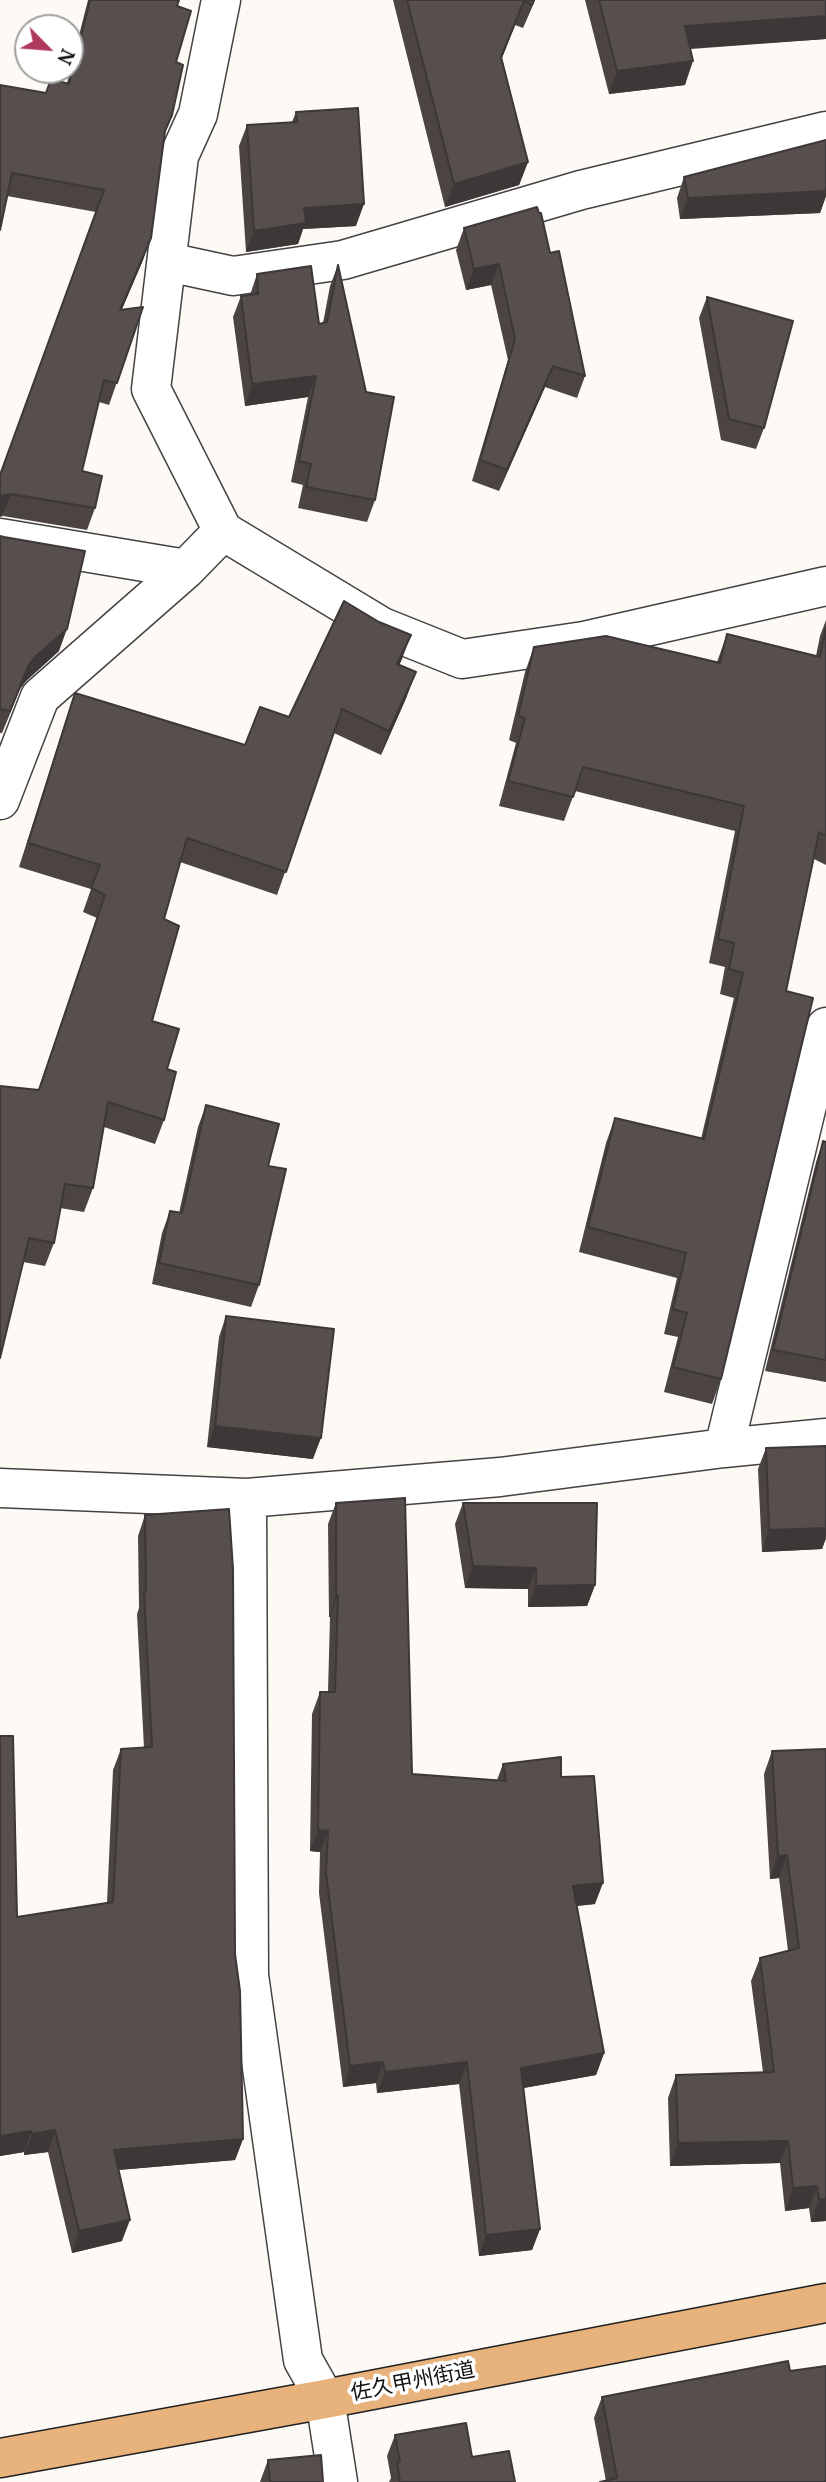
<!DOCTYPE html>
<meta charset="utf-8">
<style>
body{margin:0}
#map{position:relative;width:826px;height:2482px;overflow:hidden;background:#fdf9f4;font-family:"PT Serif",serif}
canvas{display:block}
.north{position:absolute;left:14px;top:14px;width:70px;height:70px;box-sizing:border-box;background:#fff;border:2px solid #9f9f9f;border-radius:50%;rotate:115deg;font-size:19px;font-weight:700;line-height:28px;text-align:center;color:#101010}
.north::after{content:'';display:block;margin:auto;width:24px;height:32px;background:#af395c;clip-path:polygon(50% 0,100% 100%,50% 72%,0 100%)}
</style>
<div id="map">
<canvas width="826" height="2482"></canvas>
<div class="north">N</div>
</div>
<script>
const g = document.querySelector('canvas').getContext('2d');
g.lineJoin = 'round';
const shape = rows => new Path2D(rows.map(r => 'M' + r).join(''));
function trace(path, color, width, dash) { g.strokeStyle = color; g.lineWidth = width; g.lineCap = dash ? 'butt' : 'round'; g.setLineDash(dash || []); g.stroke(path); }
function paint(path, color) { g.fillStyle = color; g.fill(path, 'evenodd'); }
function write(font, color, halo, rows, align = 'center') {
  g.font = font + ' "PT Serif","Noto Sans JP",serif'; g.lineWidth = 7; g.setLineDash([]); g.textBaseline = 'middle'; g.strokeStyle = halo; g.fillStyle = color; for (const [text, x, y, turn = 0] of rows) {
    g.save(); g.translate(x, y); g.rotate((+turn || 0) * Math.PI / 180); g.textAlign = isNaN(turn) ? turn : align; if (halo) g.strokeText(text, 0, 0); g.fillText(text, 0, 0); g.restore();
  }
}
const minor = shape([
 [168,262,233,276,343,260,581,190,826,131],
 [223,531,382,627,462,659,584,641,826,586],
 [0,538,186,569],
 [0,800,40,697,186,569,223,531,151,389,179,156,198,114,221,0],
 [724,1448,826,1027],
 [0,1488,247,1498,500,1477,724,1448,826,1438],
 [247,1498,249,1975,303,2360,325,2399,338,2482]
]);
const major = shape([
 [0,2458,325,2399,826,2303]
]);
trace(minor, '#434343', 41);
trace(major, '#212121', 41);
trace(minor, '#fff', 38);
trace(major, '#e7b27b', 38);
paint(shape([
 [88,0,179,0,177,6,176,62,165,133,143,260,121,310,143,307,109,405,99,402,82,471,95,508,87,530,3,516,96,212,7,196,0,85,46,93,51,79,67,83],
 [393,0,535,0,523,28,515,25,502,58,528,162,519,185,445,207],
 [585,0,826,0,826,39,691,49,685,85,609,94],
 [296,112,356,226,303,229,298,244,246,252,239,146,247,125,292,122],
 [826,140,826,196,820,213,680,219,677,198,684,177],
 [464,228,550,253,585,376,577,398,545,387,499,491,472,481,508,360,491,285,466,290,456,250],
 [338,265,375,500,367,522,298,508,303,485,291,482,308,397,245,406,233,317,241,296,250,295,257,274,319,324,323,323,330,286],
 [707,297,764,428,756,449,721,440,699,318],
 [0,536,59,651,26,681,20,689,2,733,0,733],
 [826,620,826,865,814,859,786,991,721,1379,712,1404,664,1392,678,1337,664,1334,677,1278,579,1252,606,1143,615,1118,701,1139,734,998,720,994,725,967,709,963,735,831,575,791,564,821,499,806,516,743,509,740,525,672,534,647,717,662,727,634,816,656,820,636],
 [402,659,399,665,407,696,381,755,334,733,277,895,180,862,164,919,152,1021,167,1069,164,1120,155,1144,104,1127,93,1188,84,1212,60,1208,54,1243,45,1266,23,1262,38,1090,97,918,83,912,91,889,19,867,67,716,75,693,245,745,289,717],
 [206,1105,268,1166,259,1285,251,1307,152,1284,162,1233,170,1211,179,1213,198,1127],
 [823,1141,826,1142,826,1382,765,1371,816,1162],
 [226,1316,313,1459,207,1447,219,1337],
 [826,1446,826,1538,822,1549,762,1552,758,1469,766,1448],
 [336,1503,412,1774,497,1780,503,1764,561,1777,595,1904,577,1906,604,2053,596,2075,523,2088,540,2229,532,2250,479,2256,459,2084,377,2093,376,2083,343,2087,319,1893,320,1852,310,1851,312,1714,320,1692,328,1692,330,1617,329,1617,328,1524],
 [463,1503,595,1585,587,1606,528,1607,528,1589,465,1588,455,1524],
 [145,1515,235,1954,243,2139,235,2160,118,2170,122,2241,72,2253,48,2152,24,2155,24,2152,0,2156,0,1736,17,1917,107,1903,113,1770,121,1749,144,1748,137,1614,139,1608,138,1536],
 [826,1749,826,2221,811,2222,809,2208,785,2211,780,2163,670,2166,668,2098,676,2075,763,2072,751,1981,760,1958,788,1951,779,1878,770,1879,764,1774,772,1751],
 [790,2371,826,2482,606,2481,594,2418,602,2397],
 [395,2435,472,2457,515,2482,389,2482,391,2478,387,2456],
 [268,2460,323,2482,260,2482]
]), '#4b4443');
paint(shape([
 [534,0,535,0,523,28],
 [524,1,515,25,493,80,501,57],
 [826,16,826,39,677,49,685,26],
 [693,61,685,85,609,94,617,71],
 [528,162,519,185,445,207,454,184],
 [826,191,826,196,820,213,680,219,688,198],
 [364,204,356,226,303,229,298,244,246,252,254,231,304,208],
 [151,238,143,260,112,333,120,310],
 [499,264,491,285,466,290,474,269],
 [553,366,545,387,499,491,507,470],
 [316,376,308,397,245,406,252,384],
 [11,494,3,516,0,517,0,496],
 [67,629,59,651,26,681,20,689,2,733,28,666,34,658],
 [411,635,402,659,389,688,397,664],
 [416,672,407,696,381,755,389,731],
 [215,1426,321,1438,313,1459,207,1447],
 [826,1528,826,1538,822,1549,762,1552,769,1530],
 [473,1566,536,1568,528,1589,465,1588],
 [595,1585,587,1606,528,1607,536,1586],
 [336,1595,338,1595,330,1617,329,1617],
 [318,1830,328,1831,320,1852,310,1851],
 [787,1855,779,1878,770,1879,778,1856],
 [603,1883,595,1904,565,1907,573,1886],
 [604,2053,596,2075,513,2090,521,2068],
 [383,2062,376,2083,343,2087,350,2066],
 [467,2062,459,2084,377,2093,385,2072],
 [55,2130,48,2152,24,2155,32,2134],
 [31,2131,24,2152,0,2156,0,2136],
 [243,2139,235,2160,106,2171,114,2150],
 [788,2141,780,2163,670,2166,678,2143],
 [817,2186,809,2208,785,2211,793,2188],
 [819,2199,826,2199,826,2221,811,2222],
 [130,2220,122,2241,72,2253,79,2231],
 [540,2229,532,2250,479,2256,486,2235]
]), '#3d3737');
const building = shape([
 [90,0,179,0,177,6,191,11,176,62,183,65,172,115,165,131,151,238,120,310,143,307,117,383,104,380,82,471,102,476,95,508,11,494,0,496,0,475,104,190,12,173,0,230,0,85,46,93,51,79,69,84,90,0],
 [407,0,534,0,532,5,524,1,501,57,528,162,454,184,407,0],
 [599,0,826,0,826,16,685,26,693,61,617,71,599,0],
 [358,108,364,204,304,208,306,223,254,231,247,125,297,122,296,112,358,108],
 [826,140,826,191,688,198,684,177,826,140],
 [537,207,539,213,541,213,550,253,559,251,585,376,553,366,507,470,480,460,515,339,499,264,474,269,464,228,537,207],
 [338,265,366,392,394,397,375,500,306,487,311,464,299,461,316,376,252,384,241,296,258,294,257,274,311,266,319,324,327,322,338,265],
 [707,297,793,321,764,428,729,419,707,297],
 [0,536,4,537,85,551,67,629,34,658,28,666,10,711,0,709,0,536],
 [344,601,379,622,411,635,397,664,416,672,389,731,342,709,286,872,187,838,164,919,179,926,152,1021,179,1029,167,1069,176,1072,164,1120,108,1102,93,1188,65,1184,54,1243,29,1238,0,1358,0,1086,39,1090,105,895,91,888,100,865,28,843,75,693,245,745,260,707,289,717,344,601],
 [826,627,826,836,819,832,786,991,813,998,721,1379,673,1367,687,1313,673,1309,686,1253,588,1227,615,1118,704,1139,743,973,729,969,734,943,718,939,744,806,583,767,573,797,508,781,525,718,518,716,534,647,606,636,720,663,727,634,820,657,826,627],
 [206,1105,279,1124,268,1166,286,1169,259,1285,159,1263,170,1211,182,1213,206,1105],
 [823,1141,826,1142,826,1360,773,1350,823,1141],
 [226,1316,334,1329,321,1438,215,1426,226,1316],
 [826,1446,826,1528,769,1530,766,1448,826,1446],
 [405,1498,412,1774,506,1781,503,1764,561,1757,561,1777,594,1776,603,1883,573,1886,604,2053,521,2068,540,2229,486,2235,467,2062,385,2072,383,2062,350,2066,326,1872,328,1831,318,1830,320,1692,335,1692,338,1595,336,1595,336,1503,405,1498],
 [463,1503,597,1503,595,1585,536,1586,536,1568,473,1566,463,1503],
 [229,1509,233,1569,235,1954,240,1991,243,2139,114,2150,130,2220,79,2231,55,2130,32,2134,31,2131,0,2136,0,1736,13,1736,17,1917,113,1902,121,1749,152,1747,144,1592,146,1592,145,1515,229,1509],
 [826,1749,826,2199,819,2199,817,2186,793,2188,788,2141,678,2143,676,2075,774,2072,760,1958,799,1948,787,1855,778,1856,772,1751,826,1749],
 [788,2361,790,2371,826,2366,826,2482,600,2482,617,2478,602,2397,788,2361],
 [466,2423,472,2457,509,2451,515,2482,400,2482,397,2462,400,2462,395,2435,466,2423],
 [321,2455,323,2482,270,2482,268,2460,321,2455]
]);
paint(building, '#574f4e');
trace(building, '#3d3737', 2);
write('21px', '#101010', '#fff', [
 ["佐久甲州街道",413,2382,-11]
]);
</script>
